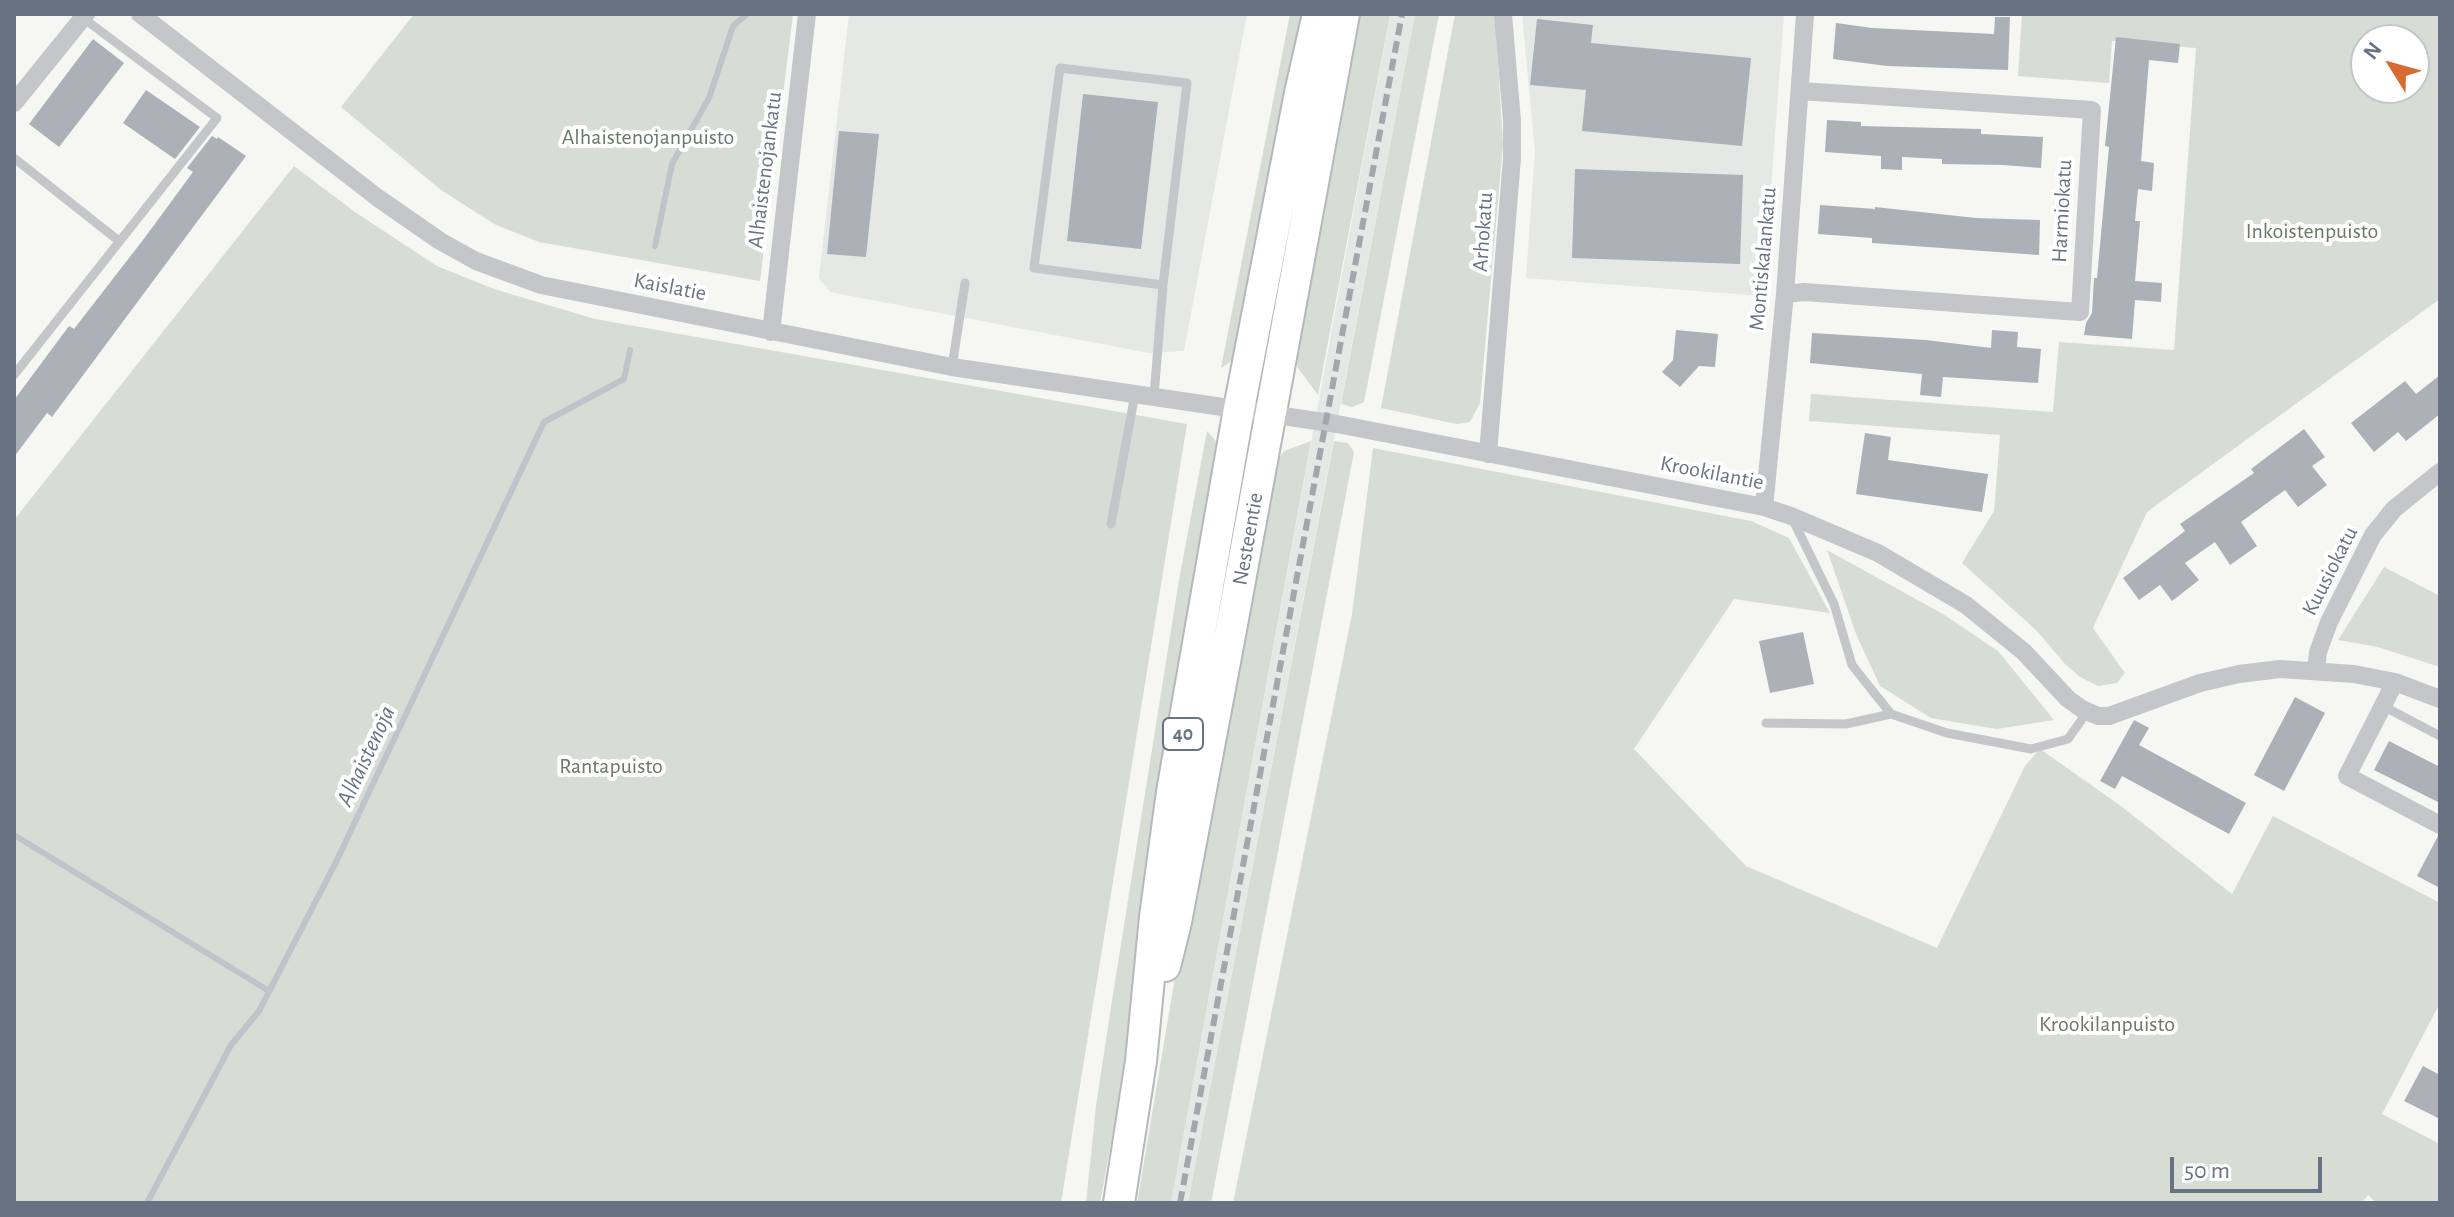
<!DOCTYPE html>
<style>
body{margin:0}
#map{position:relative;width:2454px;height:1217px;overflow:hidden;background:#f6f6f3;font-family:"Alegreya Sans",sans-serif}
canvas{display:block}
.frame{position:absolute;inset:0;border:16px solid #677382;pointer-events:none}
.north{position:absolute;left:2350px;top:24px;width:80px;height:80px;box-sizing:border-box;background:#fff;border:2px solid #c2c7cd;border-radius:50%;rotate:307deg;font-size:22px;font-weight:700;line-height:32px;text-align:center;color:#677382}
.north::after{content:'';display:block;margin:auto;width:28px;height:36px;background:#d96a30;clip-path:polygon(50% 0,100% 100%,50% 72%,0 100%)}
.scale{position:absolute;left:2170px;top:1157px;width:152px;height:36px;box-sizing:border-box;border:4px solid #677382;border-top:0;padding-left:10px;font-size:24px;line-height:28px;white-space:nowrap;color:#677382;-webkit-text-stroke:6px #fff;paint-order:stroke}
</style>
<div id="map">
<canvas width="2454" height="1217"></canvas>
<div class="frame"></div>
<div class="north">N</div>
<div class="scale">50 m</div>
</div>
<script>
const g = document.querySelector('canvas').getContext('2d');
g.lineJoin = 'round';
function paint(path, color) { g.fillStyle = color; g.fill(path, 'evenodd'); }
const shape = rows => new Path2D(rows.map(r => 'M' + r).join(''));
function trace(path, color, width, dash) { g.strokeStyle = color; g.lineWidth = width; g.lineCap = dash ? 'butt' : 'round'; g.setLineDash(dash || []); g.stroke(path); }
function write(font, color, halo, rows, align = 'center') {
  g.font = font + ' "Alegreya Sans",sans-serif'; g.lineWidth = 8; g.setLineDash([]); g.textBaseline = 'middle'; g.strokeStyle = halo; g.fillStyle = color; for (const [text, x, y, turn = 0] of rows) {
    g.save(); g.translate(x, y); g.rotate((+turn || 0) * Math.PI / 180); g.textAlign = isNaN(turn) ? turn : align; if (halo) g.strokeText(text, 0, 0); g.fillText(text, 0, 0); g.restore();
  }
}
paint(shape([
 [849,14,1247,14,1184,351,1149,353,830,292,819,278],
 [1390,14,1415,14,1188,1203,1171,1203],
 [1522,14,1784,14,1763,296,1526,278,1535,152]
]), '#e6e8e6');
paint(shape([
 [414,14,793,14,760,281,539,242,496,225,441,190,341,107],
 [1290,14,1312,14,1236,358,1221,368],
 [1356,14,1390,14,1318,395,1298,368,1296,352],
 [1415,14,1439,14,1364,402,1352,407,1341,404],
 [1455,14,1495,14,1503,144,1480,403,1470,422,1457,424,1381,408],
 [2022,14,2440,14,2440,299,2147,512,2093,628,2125,673,2117,683,2098,686,2080,677,2065,664,2037,631,1962,563,1994,511,2000,435,1809,421,1811,394,2053,412,2059,342,2174,350,2196,48,2112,41,2109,83,2018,76],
 [2366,40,2414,40,2414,88,2366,88],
 [294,166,355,212,437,266,494,289,595,319,1187,424,1061,1203,14,1203,14,520],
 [1207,431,1215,440,1221,456,1135,1013,1100,1203,1086,1203,1096,1106,1111,1007,1179,580],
 [1311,441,1171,1203,1137,1203,1185,918,1276,463,1284,451],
 [1334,441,1348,443,1354,452,1211,1203,1188,1203],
 [1373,448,1751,521,1789,538,1830,613,1734,599,1634,749,1746,866,1937,948,2025,766,2040,749,2121,806,2232,894,2273,816,2440,903,2440,1003,2382,1114,2440,1144,2440,1203,2377,1203,2368,1195,2362,1203,1233,1203,1352,614],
 [1827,550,1943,614,1998,651,2054,720,1997,729,1931,718,1880,686,1856,634],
 [2384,567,2440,596,2440,667,2378,647,2338,640]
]), '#d7ddd4');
trace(shape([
 [655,246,672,164,709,98,733,26,747,14],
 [14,835,269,991],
 [147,1203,231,1045,259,1011,336,862,544,422,624,379,630,350]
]), '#bdc5ca', 6);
paint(shape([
 [1995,17,2010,17,2008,70,1887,66,1833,59,1836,23,1872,28,1994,34],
 [1537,19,1593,25,1591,43,1751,58,1742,146,1582,131,1586,90,1530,85],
 [2116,37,2180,44,2178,63,2149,60,2141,161,2154,163,2152,191,2138,189,2135,221,2140,221,2135,281,2162,283,2161,302,2135,300,2132,339,2084,335,2086,323,2092,313,2094,278,2097,278,2109,147,2105,146],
 [93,39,124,63,59,147,29,124],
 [146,90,200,127,175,159,123,123],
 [1083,94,1158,102,1141,249,1067,241],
 [1827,120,1861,122,1861,126,1981,129,1981,134,2043,137,2041,168,2003,165,1942,164,1942,159,1902,157,1902,170,1881,169,1881,156,1825,152],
 [839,131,879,134,866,257,827,254],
 [212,136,217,139,218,137,246,156,52,417,47,413,14,457,14,400,69,326,74,329,143,240,193,172,187,168],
 [1575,169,1743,175,1740,264,1572,258],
 [1820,205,1875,209,1875,207,1976,218,2040,220,2039,255,1872,243,1872,238,1818,234],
 [1676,330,1718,334,1715,367,1699,366,1680,387,1662,372,1673,360],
 [1992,330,2018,332,2017,347,2041,349,2038,383,1943,377,1941,397,1920,395,1922,374,1810,363,1812,333,1926,340,1991,348],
 [2440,375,2440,414,2406,441,2398,432,2374,452,2351,423,2405,381,2416,394],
 [2304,429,2325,457,2312,466,2327,485,2298,507,2285,490,2241,522,2257,546,2230,565,2215,542,2185,563,2199,580,2172,601,2160,585,2139,600,2123,578,2185,531,2180,524,2254,473,2251,469],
 [1865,433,1891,437,1888,460,1988,474,1982,512,1856,494],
 [1803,632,1814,684,1770,693,1759,641],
 [2295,697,2325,713,2284,791,2254,775],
 [2134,720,2149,728,2139,745,2246,803,2229,834,2122,776,2115,789,2100,781],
 [2389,741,2440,767,2440,803,2374,770],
 [2438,836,2440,837,2440,888,2417,876],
 [2423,1066,2440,1075,2440,1119,2404,1101]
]), '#abb1b7');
const primary = shape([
 [1165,966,1176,922,1230,635,1344,14],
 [1119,1203,1141,1061,1155,917,1172,792,1239,409,1300,93,1318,14]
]);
trace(primary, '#b5b8bc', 34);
trace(shape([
 [14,158,119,241],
 [952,367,965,283],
 [14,375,217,118,83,18],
 [1154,396,1163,285,1187,83,1060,68,1034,268,1163,285],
 [1793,520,1834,604,1852,665,1891,714,1947,733,2031,749,2068,739,2087,712],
 [1111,524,1135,394],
 [2383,706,2440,736],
 [1766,723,1846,724,1891,714]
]), '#c4c6ca', 9);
trace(shape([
 [140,14,378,198,440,241,476,261,541,285,952,367,1337,424,1764,507,1791,516,1878,553,1966,605,2024,652,2068,699,2082,709,2098,716,2109,716,2200,683,2239,674,2280,669,2354,674,2395,682,2440,699],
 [14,103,86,14],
 [1785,294,1804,292,2080,312,2092,110,1800,91],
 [771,332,807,14],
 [1488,454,1512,158,1512,121,1503,14],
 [1764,507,1785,294,1805,14],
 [2316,670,2318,652,2329,622,2373,535,2394,509,2440,472],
 [2395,682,2347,776,2440,825]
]), '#c4c6ca', 18);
trace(primary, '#fff', 30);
trace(shape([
 [1180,1203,1402,14]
]), '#a3a7ad', 6, [12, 6]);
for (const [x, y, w] of [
 [1183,734,40]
]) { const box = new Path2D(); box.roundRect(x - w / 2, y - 16, w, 32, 6); g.fillStyle = '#fff'; g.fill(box); trace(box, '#677382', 2); }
write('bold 20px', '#677382', null, [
 ["40",1183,734]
]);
write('22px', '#677a65', '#fff', [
 ["Alhaistenojanpuisto",648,137],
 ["Inkoistenpuisto",2312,231],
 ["Rantapuisto",611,766],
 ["Krookilanpuisto",2107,1024]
]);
write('22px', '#677382', '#fff', [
 ["Alhaistenojankatu",765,170,-83],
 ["Harmiokatu",2062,211,-87],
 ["Arhokatu",1483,232,-86],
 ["Montiskalankatu",1763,259,-85],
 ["Kaislatie",670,287,11],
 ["Krookilantie",1712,473,11],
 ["Nesteentie",1248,539,-80],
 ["Kuusiokatu",2330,571,-63]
]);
write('italic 24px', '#63747f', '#fff', [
 ["Alhaistenoja",366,756,-65]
]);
</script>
